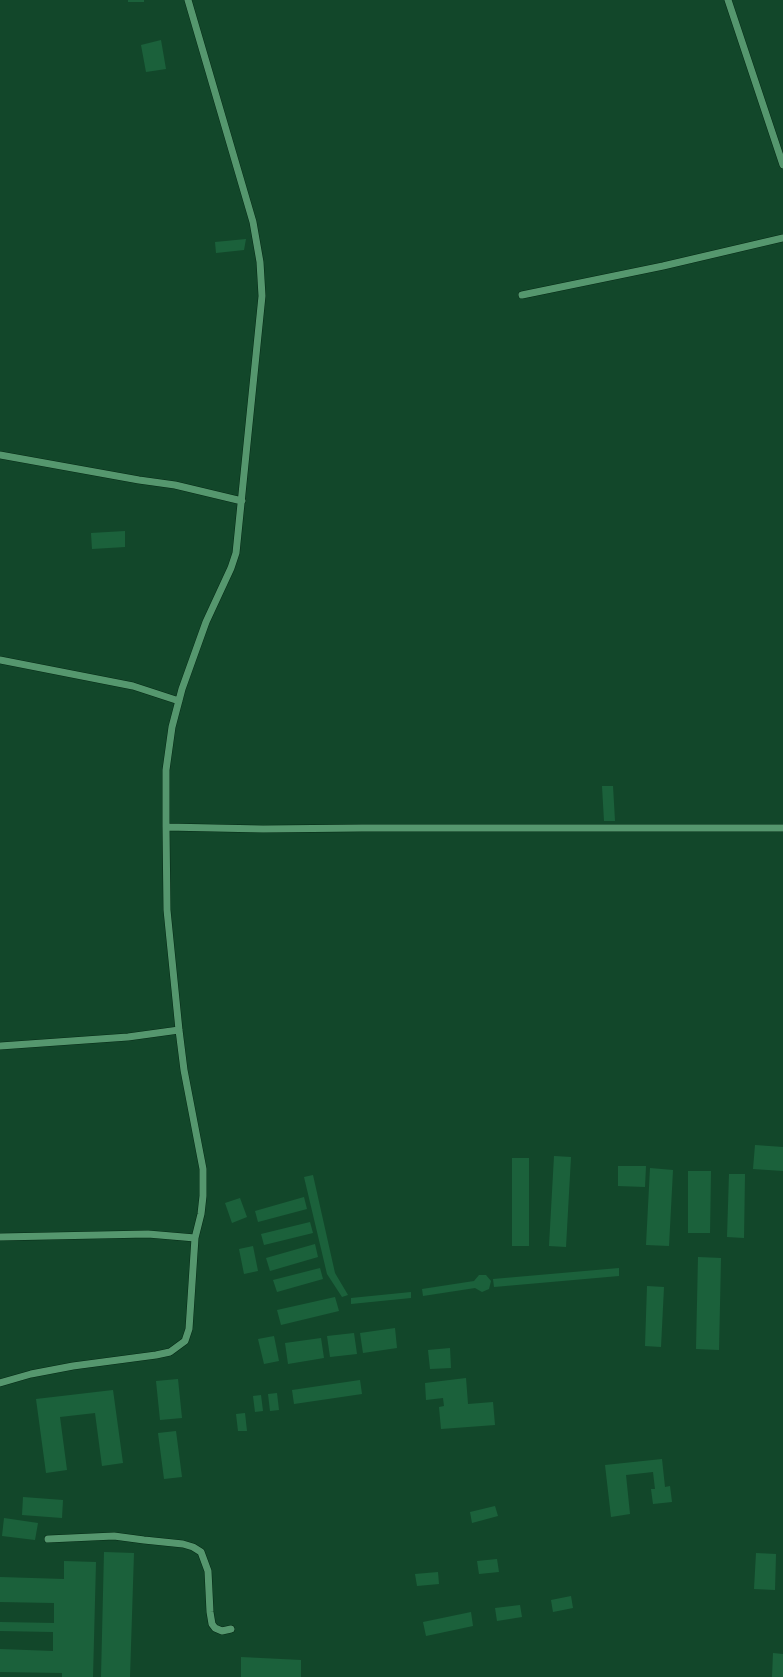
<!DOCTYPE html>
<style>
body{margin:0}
canvas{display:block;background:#12472a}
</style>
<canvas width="783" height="1677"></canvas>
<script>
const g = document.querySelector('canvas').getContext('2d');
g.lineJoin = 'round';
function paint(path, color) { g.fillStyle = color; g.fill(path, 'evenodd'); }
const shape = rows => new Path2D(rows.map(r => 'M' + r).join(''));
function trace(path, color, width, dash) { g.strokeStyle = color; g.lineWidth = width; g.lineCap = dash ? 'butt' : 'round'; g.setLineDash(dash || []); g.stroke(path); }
paint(shape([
 [128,0,144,0,144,2,128,2],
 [161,40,166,69,146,72,141,45],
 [246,239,244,250,216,253,215,242],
 [125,531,125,547,92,549,91,533],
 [602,786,613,786,615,821,604,821],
 [755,1145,783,1147,783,1171,753,1169],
 [554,1156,571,1157,566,1247,549,1246],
 [512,1158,529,1158,529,1246,512,1246],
 [618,1166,646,1166,645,1187,618,1186],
 [650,1168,673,1170,669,1246,646,1245],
 [688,1171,711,1171,710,1233,688,1233],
 [729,1174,745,1174,744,1238,727,1237],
 [313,1175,335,1273,348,1295,342,1297,327,1274,304,1177],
 [304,1197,307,1209,258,1222,255,1211],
 [240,1198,247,1217,232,1223,225,1203],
 [310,1222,313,1233,264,1245,261,1234],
 [315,1244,318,1257,270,1271,266,1258],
 [253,1246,258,1271,244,1274,239,1249],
 [698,1257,721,1258,719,1350,696,1349],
 [320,1268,323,1279,277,1292,273,1280],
 [619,1268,619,1276,494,1287,493,1279],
 [479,1275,486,1275,491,1281,489,1289,482,1292,475,1288,423,1296,422,1289,474,1281],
 [647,1286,664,1287,661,1347,645,1346],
 [411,1292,411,1298,351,1304,351,1298],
 [335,1297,339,1311,281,1325,277,1310],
 [395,1328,397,1348,363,1353,360,1333],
 [354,1333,357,1354,330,1357,327,1336],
 [274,1336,279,1361,264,1364,258,1339],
 [321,1338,324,1358,288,1364,285,1343],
 [450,1348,451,1368,430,1369,428,1350],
 [466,1378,468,1404,493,1402,495,1425,441,1429,439,1407,444,1406,443,1398,426,1400,425,1383],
 [178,1379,182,1418,160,1420,156,1381],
 [360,1380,362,1394,294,1404,292,1390],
 [113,1390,123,1463,102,1466,95,1413,60,1417,67,1470,46,1473,36,1399],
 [277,1393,279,1410,270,1411,268,1394],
 [261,1395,263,1411,255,1412,253,1396],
 [245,1413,247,1431,238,1431,236,1414],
 [176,1431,182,1477,164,1479,158,1433],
 [662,1459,665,1487,670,1486,672,1502,653,1504,651,1489,655,1489,653,1472,626,1475,630,1514,611,1517,605,1465],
 [23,1497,63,1500,62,1518,22,1515],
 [495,1506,498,1516,472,1523,470,1512],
 [4,1518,38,1523,35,1540,2,1536],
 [104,1552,134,1553,130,1677,101,1677],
 [756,1553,776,1554,775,1590,754,1589],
 [497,1559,499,1572,479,1574,477,1561],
 [64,1561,96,1562,93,1677,62,1677,62,1673,0,1672,0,1649,53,1651,53,1632,0,1631,0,1622,54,1623,54,1603,0,1602,0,1577,64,1579],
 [438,1572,439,1584,417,1586,415,1574],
 [571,1596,573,1608,553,1612,551,1600],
 [520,1605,522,1617,497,1621,495,1608],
 [471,1612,473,1626,426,1636,423,1622],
 [773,1653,783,1654,783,1677,772,1677],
 [241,1657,301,1660,301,1677,241,1677]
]), '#1b613b');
const minor = shape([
 [728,0,783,165],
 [522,295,663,266,783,238],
 [0,455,139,480,175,485,242,501],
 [0,660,133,686,179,701],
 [166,827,166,770,172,727,182,689,206,622,231,568,236,553,262,296,260,262,253,222,188,0],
 [0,1046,128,1037,179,1030],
 [0,1237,148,1234,195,1238],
 [0,1383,31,1374,73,1366,156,1355,170,1352,185,1341,189,1329,195,1238,201,1214,203,1196,203,1169,184,1070,179,1030,167,910,166,827,263,829,362,828,783,828],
 [48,1539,114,1536,144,1540,183,1544,193,1547,201,1552,208,1571,210,1612,212,1624,215,1628,222,1631,231,1629]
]);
trace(minor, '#062a16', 8);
trace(minor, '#55976e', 7);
</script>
